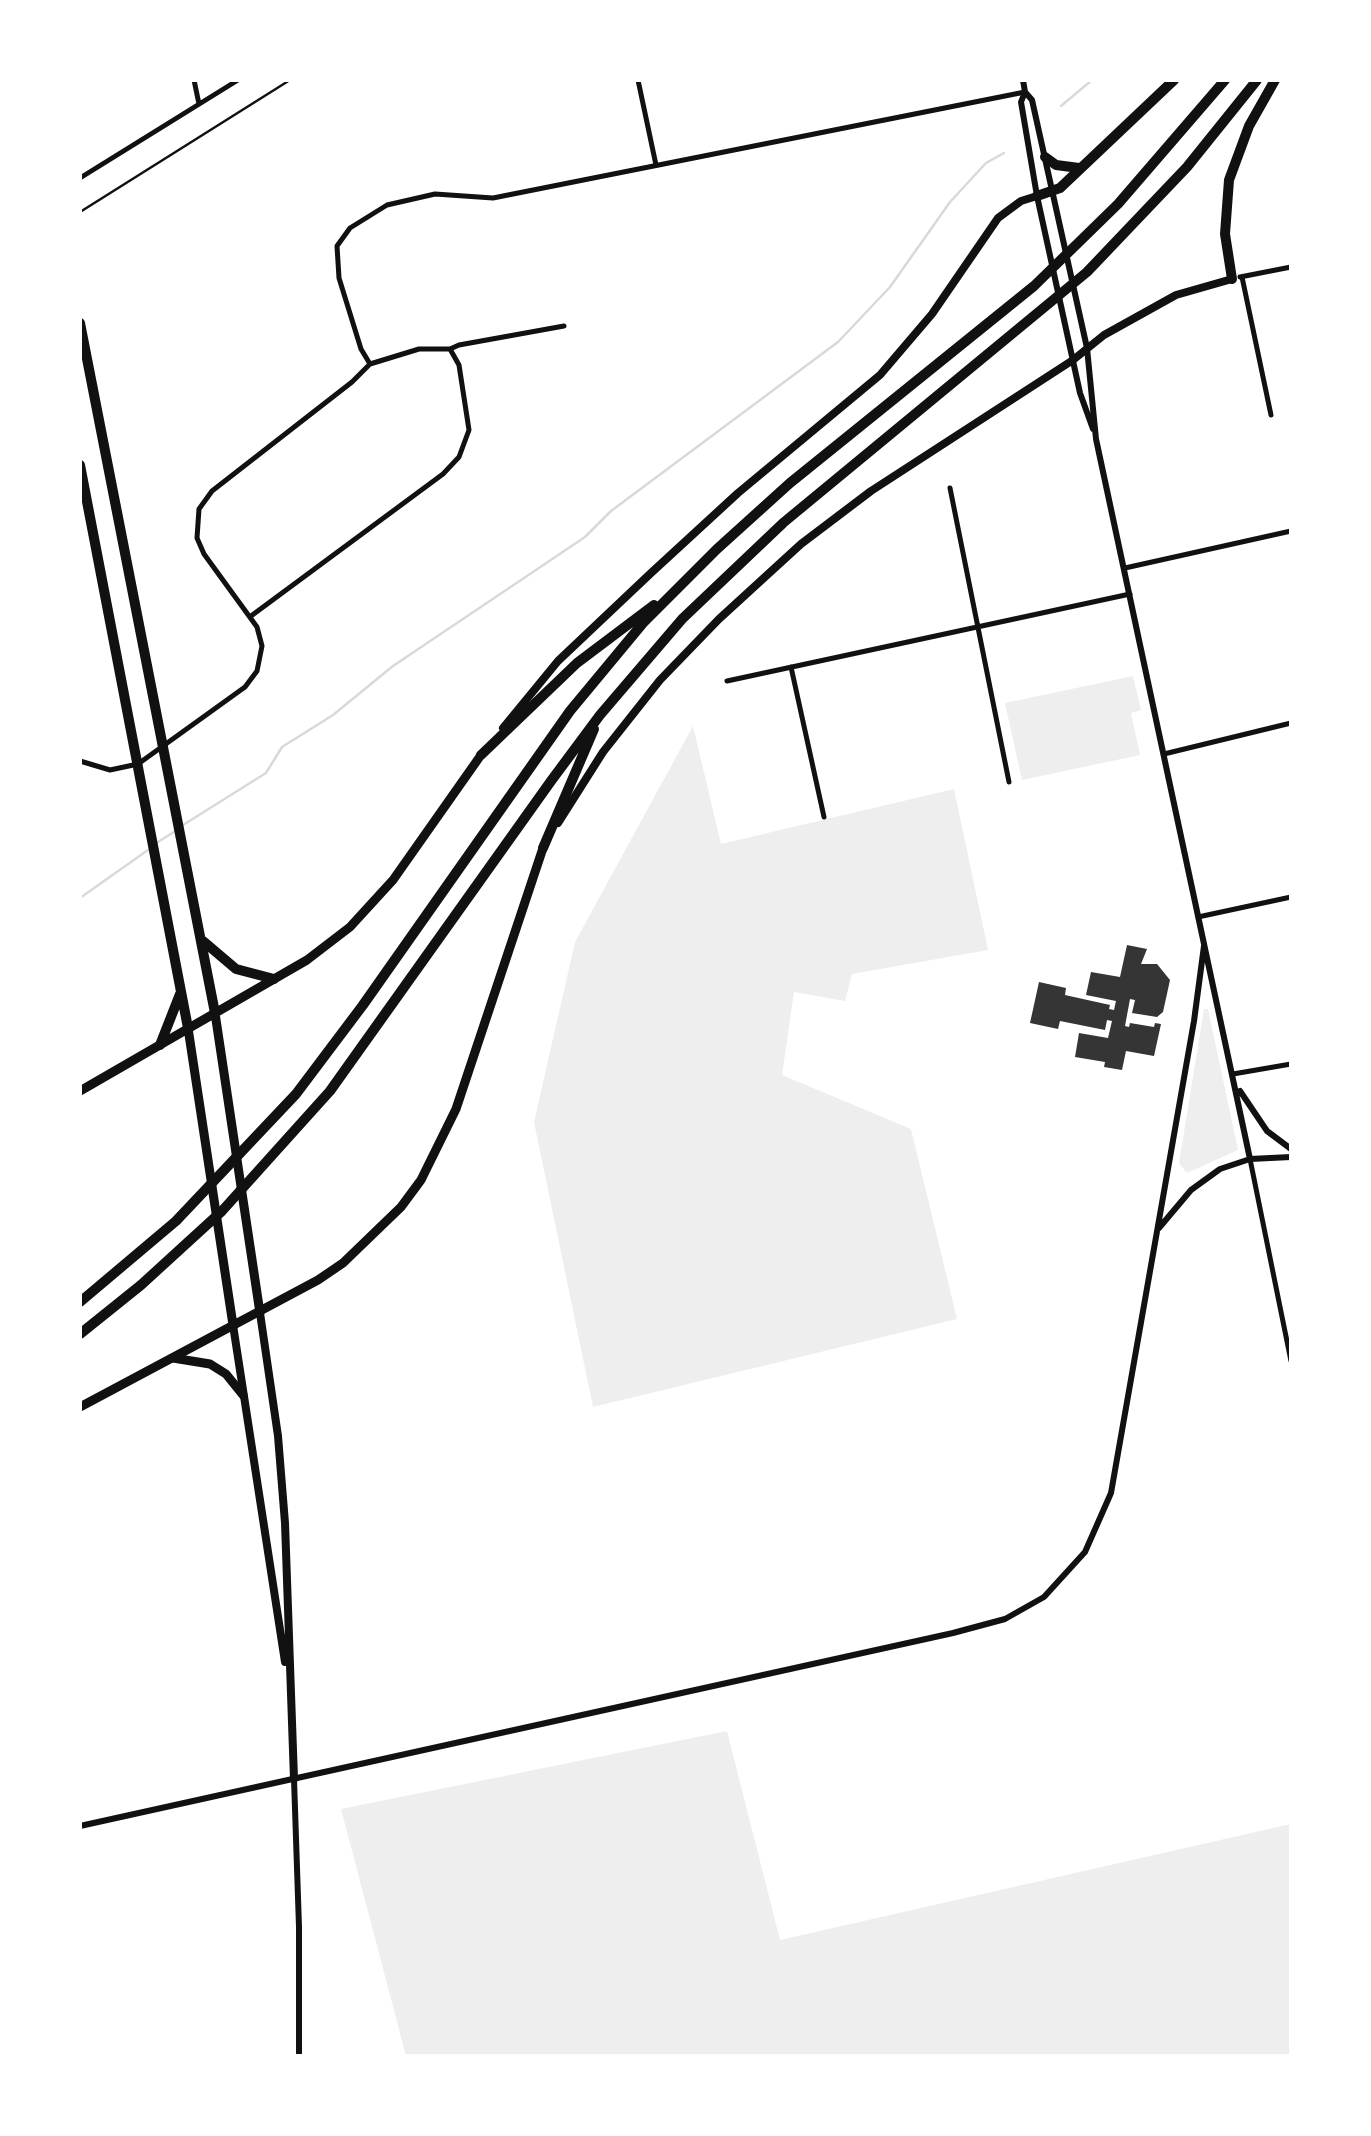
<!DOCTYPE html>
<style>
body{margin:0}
#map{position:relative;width:1371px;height:2136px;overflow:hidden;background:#fff;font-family:Cabin,sans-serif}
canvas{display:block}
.frame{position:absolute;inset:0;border:82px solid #fff;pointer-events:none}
</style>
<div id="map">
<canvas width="1371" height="2136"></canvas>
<div class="frame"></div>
</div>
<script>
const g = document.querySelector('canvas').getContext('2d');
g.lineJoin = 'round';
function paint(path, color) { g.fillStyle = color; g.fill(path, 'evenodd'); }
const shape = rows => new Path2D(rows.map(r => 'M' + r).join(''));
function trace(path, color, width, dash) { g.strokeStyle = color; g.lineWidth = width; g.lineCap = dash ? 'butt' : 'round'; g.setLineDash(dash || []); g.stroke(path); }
paint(shape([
 [1133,676,1141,710,1131,713,1140,755,1022,780,1005,703],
 [693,726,721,844,954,789,988,950,852,974,845,1001,794,992,782,1075,911,1129,957,1319,593,1407,534,1122,575,942],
 [1204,1009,1208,1009,1238,1150,1187,1173,1179,1163],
 [727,1731,780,1940,1291,1824,1291,2056,406,2056,341,1809]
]), '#eee');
trace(shape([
 [1061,106,1092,80],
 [183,825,266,773,282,747,333,715,393,666,585,537,611,511,838,342,890,287,950,202,986,163,1004,153],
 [158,842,177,830],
 [80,898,148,850]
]), '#d9d9d9', 2.5);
paint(shape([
 [1127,945,1147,949,1141,964,1157,964,1170,980,1163,1012,1157,1017,1132,1013,1135,1000,1130,999,1125,1026,1129,1027,1130,1023,1154,1027,1155,1023,1161,1024,1154,1056,1126,1051,1122,1070,1104,1067,1105,1062,1075,1057,1079,1033,1108,1038,1112,1021,1107,1020,1105,1030,1060,1021,1058,1029,1030,1023,1039,982,1066,988,1065,995,1110,1005,1109,1009,1114,1010,1116,1001,1086,995,1091,972,1120,977]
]), '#353535');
trace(shape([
 [80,212,290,80]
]), '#111', 2.5);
trace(shape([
 [194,80,199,104],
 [638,80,656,165],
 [80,178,238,80],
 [1240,277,1291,267],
 [1242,277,1271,415],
 [370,364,361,349,339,278,337,246,350,228,387,205,435,194,493,198,1025,92],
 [950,488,1009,782],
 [1125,568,1291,531],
 [251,616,443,474,459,457,469,430,459,365,450,349],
 [791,667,824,817],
 [727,681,1130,594],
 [1164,754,1291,723],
 [80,761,110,770,138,764,245,687,257,671,262,646,257,627,204,554,197,538,199,509,212,491,352,382,370,364,419,349,450,349,459,345,564,326],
 [1198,917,1291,897],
 [1233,1074,1291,1064],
 [1250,1159,1291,1361]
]), '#111', 5);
trace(shape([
 [1023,80,1025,92,1032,100,1087,348,1096,439,1250,1159],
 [1025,92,1021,102,1037,196,1080,393,1093,429],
 [1240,1091,1267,1131,1291,1149],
 [1159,1228,1191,1190,1220,1169,1250,1159,1291,1157],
 [294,1779,299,1927,299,2056],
 [80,1826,953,1633,1005,1619,1044,1597,1085,1552,1111,1493,1194,1021,1204,946]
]), '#111', 6);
trace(shape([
 [503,728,558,661,651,573,738,493,880,375,932,314,998,218,1021,201,1037,196],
 [558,823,603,752,660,680,719,619,801,544,871,491,1073,360,1104,335,1176,295,1232,279],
 [260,1313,278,1436,285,1523,294,1779],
 [233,1325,285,1662]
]), '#111', 8);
trace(shape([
 [215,1013,260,1313],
 [188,1028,233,1325],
 [80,1091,307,960,350,927,393,880,481,755],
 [173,1358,210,1364,226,1374,243,1395],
 [80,1407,318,1280,343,1263,401,1207,421,1180,456,1109,543,848]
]), '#111', 9);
trace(shape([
 [1045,157,1056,165,1079,168],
 [1037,196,1060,188,1174,80],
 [1232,279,1225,234,1229,180,1249,126,1275,80],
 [80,323,215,1013],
 [80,465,188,1028],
 [481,755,577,663,654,605],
 [543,848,594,729],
 [203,941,236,969,274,979],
 [160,1045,180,994],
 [80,1302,176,1221,296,1094,363,1005,570,711,643,623,717,549,790,483,1034,286,1118,204,1225,80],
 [80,1334,141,1285,222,1211,330,1091,551,781,600,715,683,618,783,523,1087,272,1187,167,1257,80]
]), '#111', 10);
</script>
